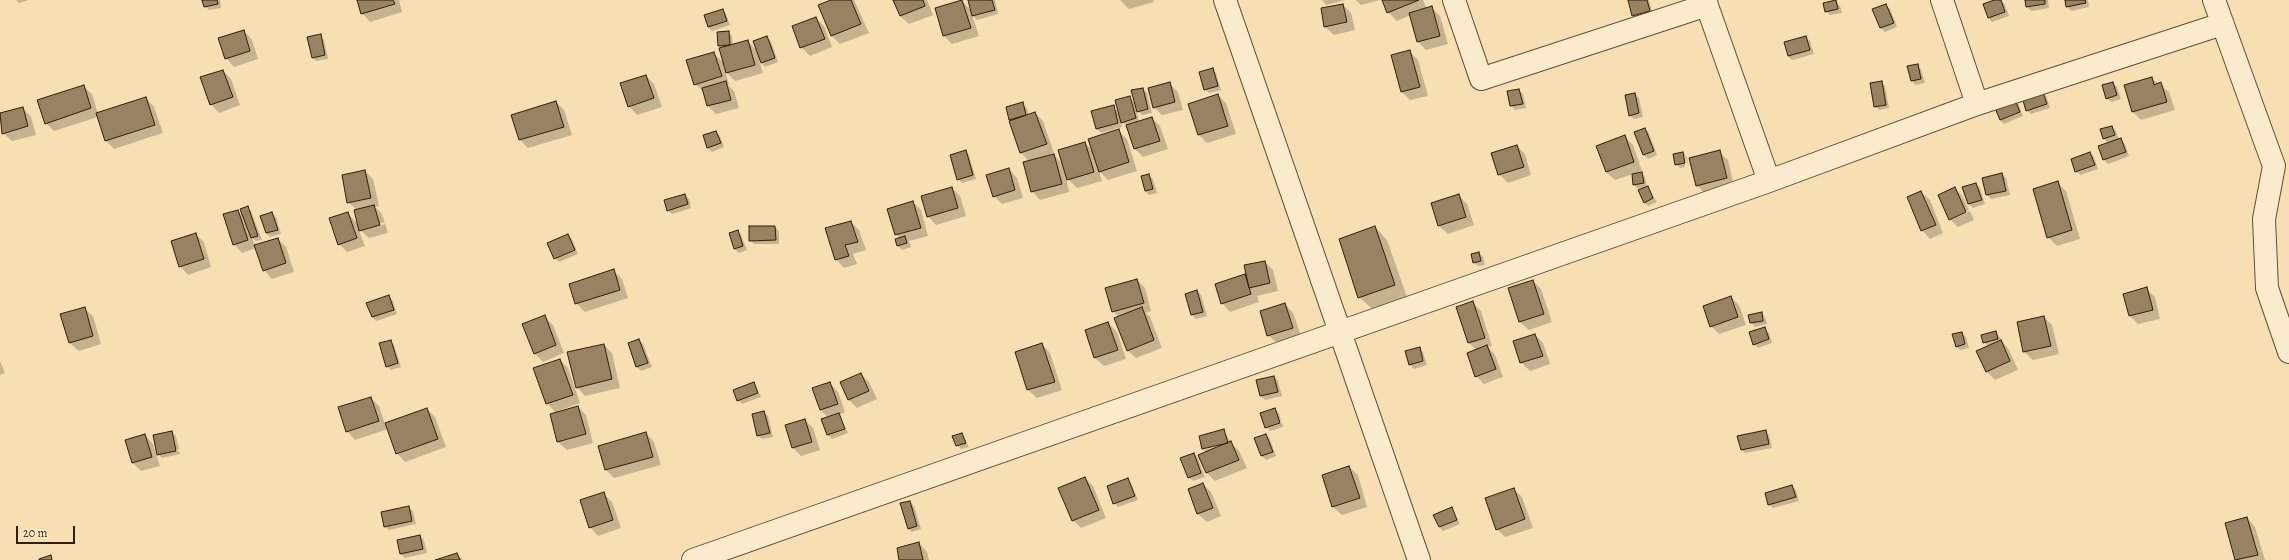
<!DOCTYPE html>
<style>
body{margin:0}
#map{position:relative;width:2289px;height:560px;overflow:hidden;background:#f7dfb3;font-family:Alegreya,serif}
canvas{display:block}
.scale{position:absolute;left:16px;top:526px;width:59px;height:18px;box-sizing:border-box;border:2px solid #311d09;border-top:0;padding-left:5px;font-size:12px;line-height:14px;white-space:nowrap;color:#311d09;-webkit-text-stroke:3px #faeace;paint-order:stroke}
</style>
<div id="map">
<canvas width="2289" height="560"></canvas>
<div class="scale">20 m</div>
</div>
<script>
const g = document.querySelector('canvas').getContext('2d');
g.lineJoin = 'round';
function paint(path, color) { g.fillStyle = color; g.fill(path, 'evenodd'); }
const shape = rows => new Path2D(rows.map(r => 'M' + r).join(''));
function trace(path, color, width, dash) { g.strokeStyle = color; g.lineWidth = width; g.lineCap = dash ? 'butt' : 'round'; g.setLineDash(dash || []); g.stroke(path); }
paint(shape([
 [16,0,29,0,19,3],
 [203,0,220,0,221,8,209,10,205,6],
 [358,0,399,0,402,12,370,22,362,13],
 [833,0,854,0,869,33,840,44,832,36,820,5],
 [894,0,927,0,933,15,909,24,900,16],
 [969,0,995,0,998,14,977,20,972,15,979,36,952,44,944,36,936,9,962,1,972,11],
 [1153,0,1154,2,1129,9,1120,0],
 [1322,0,1345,0,1326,5],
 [1356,0,1380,0,1361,5],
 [1385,0,1423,0,1427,9,1432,8,1440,16,1448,44,1426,50,1418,42,1411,15,1397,21,1388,12,1383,1],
 [1629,0,1649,0,1653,15,1637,19,1633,15],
 [1997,0,2004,3,2009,16,1992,22,1989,18],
 [2026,0,2048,0,2049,8,2031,11,2027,7],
 [2066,0,2088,0,2089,7,2071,11,2067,7],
 [1836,2,1840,6,1842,13,1830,15,1826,11],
 [1343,5,1351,13,1355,30,1334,35,1325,27],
 [1886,5,1890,9,1897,27,1885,32,1881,28],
 [722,10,726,14,730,25,712,31,708,27,705,16],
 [816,18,824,26,832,47,810,56,801,47],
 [244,31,252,40,258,59,234,67,226,58],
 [728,32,732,36,733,45,748,41,757,51,767,37,771,41,778,62,765,67,759,60,763,73,735,81,725,71,729,84,728,85,734,91,739,108,716,114,708,106,704,92,695,84,713,53,724,63,722,48,719,46],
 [320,36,324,40,328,59,316,61,312,57],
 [1806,37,1810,41,1814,54,1792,60,1788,56],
 [1409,51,1418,60,1428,96,1410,100,1402,92,1392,56],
 [1917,65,1921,69,1925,83,1916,85,1912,81],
 [1212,69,1216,73,1221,90,1209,93,1205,89],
 [223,71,231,79,240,105,219,113,211,104],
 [646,76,654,84,662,107,637,115,629,106],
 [2151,78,2169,92,2175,110,2141,120,2133,112,2125,86],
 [1881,82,1885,86,1889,108,1879,110,1875,106],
 [2113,83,2117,87,2121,99,2111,102,2107,98],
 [1170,84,1178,92,1183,110,1162,115,1154,107],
 [83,86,92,94,98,114,146,98,154,107,163,133,114,149,106,141,98,117,54,131,46,123],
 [1143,89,1147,93,1152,113,1142,115,1136,109,1139,122,1152,118,1160,126,1168,149,1143,157,1135,149,1127,126,1120,120,1122,127,1101,133,1097,129,1093,112,1113,107,1119,113,1129,97,1136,104],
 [1519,90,1523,94,1526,108,1515,110,1511,106,1508,92],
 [2045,92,2050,108,2031,114,2027,110],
 [1635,94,1639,98,1643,117,1634,119,1630,115],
 [1218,95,1226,103,1236,134,1207,143,1199,135,1189,104],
 [2017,100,2023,116,2004,124,2000,120],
 [556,102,564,110,572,135,528,148,520,140,512,115],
 [1022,104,1027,108,1029,115,1035,113,1043,121,1054,153,1046,156,1046,157,1054,155,1064,165,1085,143,1093,151,1118,131,1127,139,1137,171,1108,180,1099,171,1102,181,1077,188,1066,177,1069,192,1040,200,1032,191,1030,162,1021,153,1010,122],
 [23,108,31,117,36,135,12,141,3,133,0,114],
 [2112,127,2116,131,2119,140,2125,144,2129,156,2108,164,2104,160,2099,147,2109,144,2104,139],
 [1645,129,1649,133,1657,155,1648,159,1644,155],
 [716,132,720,136,724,147,712,152,708,148,704,136],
 [1625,137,1633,145,1642,171,1636,174,1641,173,1645,177,1647,187,1657,202,1648,206,1644,202,1643,188,1638,189,1634,185,1633,174,1615,180,1606,172],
 [1517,146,1525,154,1531,175,1508,183,1499,174],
 [965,151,969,155,976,179,962,183,958,179],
 [1719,152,1728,160,1734,186,1705,194,1697,185],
 [1683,153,1687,157,1689,167,1685,156,1683,156,1685,167,1680,168,1676,164],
 [2090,153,2094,157,2098,169,2080,175,2076,171],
 [1009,169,1017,178,1023,198,1002,204,994,196],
 [365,171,373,179,379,206,375,207,382,214,388,233,369,238,358,228,365,246,347,252,339,244,348,213,359,226,357,210,348,202],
 [385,222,385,224,364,230,364,228],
 [2002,174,2006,178,2010,195,1991,199,1987,195],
 [1149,175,1153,179,1157,193,1149,195,1145,191],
 [2058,183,2066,191,2080,239,2057,246,2048,237],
 [1976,184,1980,188,1985,204,1973,208,1969,204],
 [952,188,960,196,966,216,936,225,928,216],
 [1955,188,1963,197,1969,210,1952,217,1952,219,1970,211,1974,220,1958,227,1950,219],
 [1921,192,1930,200,1943,233,1930,239,1922,230],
 [685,195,689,199,691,208,672,214,668,210],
 [1458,195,1467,204,1474,225,1448,234,1439,226],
 [913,202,921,210,928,236,909,241,911,247,902,250,898,246,900,238,896,234],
 [247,207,251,211,262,240,256,241,252,238,255,246,278,239,286,247,294,272,272,279,264,270,256,248,242,253,234,244,238,211,245,217],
 [272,213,276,217,281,234,270,237,266,233],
 [851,222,859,230,866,250,853,254,857,264,844,268,836,259],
 [775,227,779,231,779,244,754,244,750,240],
 [1375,227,1387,240,1407,297,1372,309,1359,297],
 [737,231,741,235,747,250,739,253,735,249,730,234],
 [195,234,204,242,211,267,188,275,180,266],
 [568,235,572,239,578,254,559,262,555,258],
 [1479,253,1483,257,1485,265,1478,266,1474,262],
 [1265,262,1273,270,1278,291,1257,296,1259,302,1230,312,1222,303,1245,275,1248,279],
 [613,270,622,279,628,298,585,312,576,303],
 [1137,280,1145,288,1151,311,1146,313,1150,317,1162,348,1136,358,1127,350,1119,317,1113,311],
 [1533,281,1541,289,1552,322,1529,330,1520,322],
 [2146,289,2155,297,2160,319,2138,324,2130,316,2124,294],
 [1197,291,1201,295,1207,316,1196,319,1192,315,1186,295],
 [389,297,393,301,397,314,376,321,372,317],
 [1731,297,1739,305,1746,325,1719,334,1711,326],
 [1472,302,1481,311,1492,346,1488,347,1495,355,1503,377,1484,384,1476,376,1477,350,1469,343,1457,307],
 [1285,304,1293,313,1301,336,1277,343,1268,335],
 [84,308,93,316,101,344,79,351,70,343,62,315],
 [1761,313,1765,317,1767,324,1755,327,1751,323,1750,316],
 [544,317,553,325,564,353,543,362,534,353],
 [2044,317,2052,325,2059,354,2033,360,2024,352,2018,323],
 [1108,323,1117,332,1126,359,1104,366,1095,358,1086,331],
 [1765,329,1769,333,1772,343,1758,348,1754,344],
 [1996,332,2009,350,2018,370,1995,380,1986,371,1989,347,1984,342],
 [1962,333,1966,337,1969,348,1960,350,1956,346],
 [1535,335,1543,343,1550,364,1530,371,1521,362],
 [639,340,643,344,652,367,641,371,637,367,629,344],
 [390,341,394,345,401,367,391,370,387,366],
 [1042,344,1050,353,1062,390,1037,398,1028,390,1017,352],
 [604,345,612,353,620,388,585,396,577,387],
 [1419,348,1423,352,1427,365,1414,369,1410,365,1406,351],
 [560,360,568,368,580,403,558,411,559,412,578,407,586,415,593,443,567,450,558,442,551,414,556,413,547,403],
 [0,361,5,373,0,375],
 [861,374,869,382,877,399,857,408,848,399],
 [1274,377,1278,381,1282,396,1265,400,1261,396,1258,381],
 [754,383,761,397,742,404,738,400],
 [830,383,838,392,845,412,839,415,848,433,832,439,828,435,822,419,828,417,820,410],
 [371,398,379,406,385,424,427,409,435,417,446,447,405,462,397,453,388,429,355,440,347,431],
 [1275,409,1279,413,1281,421,1267,426,1267,428,1266,427],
 [764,412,768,416,773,437,762,439,758,435],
 [805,420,813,428,820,450,801,456,793,448],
 [1282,423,1283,427,1270,431,1267,428],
 [1224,431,1230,441,1204,448,1204,450,1231,443,1239,451,1247,468,1215,481,1207,473,1206,452,1203,449,1200,437],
 [1765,431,1769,435,1772,448,1745,453,1741,449],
 [172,432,176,436,179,449,160,453,160,455,179,451,180,454,162,458,158,454],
 [646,433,654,442,661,465,614,478,606,470,599,447],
 [962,434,969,447,961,449,957,445],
 [145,435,153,444,160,466,141,471,133,463,126,441],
 [1266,435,1270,439,1276,456,1266,460,1262,456],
 [1194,454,1198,458,1205,477,1193,481,1189,477],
 [1349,467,1358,475,1367,507,1342,515,1333,507,1323,475],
 [1085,478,1093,486,1106,518,1081,528,1073,520],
 [1127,479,1131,483,1138,500,1118,507,1114,503],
 [1203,484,1211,492,1221,516,1207,522,1198,514],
 [1792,486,1796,490,1799,501,1773,508,1769,504],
 [1513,489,1522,497,1533,528,1505,537,1497,529],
 [604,494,612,502,621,528,598,536,590,527],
 [910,502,914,506,921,529,912,532,908,528],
 [409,507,413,511,416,524,389,530,385,526],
 [1451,508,1460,524,1443,531,1439,527],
 [2247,518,2255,527,2265,560,2236,560,2226,524],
 [420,536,424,540,427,553,405,558,401,554,398,541],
 [919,543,927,552,929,560,900,560],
 [457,554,463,560,438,560]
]), '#0003');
const building = shape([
 [202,0,217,0,218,4,204,7,202,0],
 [357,0,393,0,395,4,361,14,357,0],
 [831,0,851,0,861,24,831,36,818,5,831,0],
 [893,0,923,0,925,6,900,16,893,0],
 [962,0,971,28,943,36,935,8,962,0],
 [968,0,992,0,995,10,972,16,968,0],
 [1382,0,1419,0,1387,13,1382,0],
 [1628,0,1647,0,1650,11,1632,16,1628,0],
 [1836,0,1838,9,1825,12,1823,3,1836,0],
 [1994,0,2001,0,2005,12,1988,18,1983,4,1994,0],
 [2025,0,2045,0,2045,4,2026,7,2025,0],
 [2065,0,2085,0,2086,3,2066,7,2065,0],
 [1343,4,1347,22,1324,27,1321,8,1343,4],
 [1886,4,1894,23,1880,28,1872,9,1886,4],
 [1432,6,1440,36,1417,42,1409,13,1432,6],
 [723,9,727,21,708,27,704,15,723,9],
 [816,17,825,39,800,48,792,26,816,17],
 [244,30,250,51,225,59,218,38,244,30],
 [729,31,730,45,718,46,717,32,729,31],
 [321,34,325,55,312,58,307,37,321,34],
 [767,36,775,58,761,63,753,41,767,36],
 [1806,36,1810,50,1788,56,1784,42,1806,36],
 [748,40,755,65,726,73,719,48,748,40],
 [1410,50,1420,87,1401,92,1391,55,1410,50],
 [714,52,722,76,694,85,686,60,714,52],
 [1918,64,1921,79,1911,81,1907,66,1918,64],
 [1213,68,1218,86,1204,90,1199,72,1213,68],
 [223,70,233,97,210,105,200,77,223,70],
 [646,75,654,98,628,107,620,83,646,75],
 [2152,77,2154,85,2161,82,2167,102,2132,112,2124,85,2152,77],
 [726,81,731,100,707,106,702,88,726,81],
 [1882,81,1886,105,1874,107,1870,83,1882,81],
 [1170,82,1175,102,1153,108,1148,88,1170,82],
 [2113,82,2117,95,2106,99,2102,85,2113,82],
 [84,85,91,108,45,124,37,100,84,85],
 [2041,87,2047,104,2026,111,2021,93,2041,87],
 [1143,88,1148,109,1137,112,1131,90,1143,88],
 [1519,89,1523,104,1510,106,1507,91,1519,89],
 [1635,93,1639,113,1629,116,1625,95,1635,93],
 [1218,94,1228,126,1198,135,1188,104,1218,94],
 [2013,95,2020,112,2000,120,1993,103,2013,95],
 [1130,96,1136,118,1121,123,1115,100,1130,96],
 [146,97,155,125,105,141,96,113,146,97],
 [556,101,564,127,519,140,511,115,556,101],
 [1023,102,1026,115,1009,120,1006,107,1023,102],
 [1114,105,1118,123,1096,129,1091,111,1114,105],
 [23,107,28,126,2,134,0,113,23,107],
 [1035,112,1047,144,1020,153,1009,121,1035,112],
 [1152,117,1160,141,1134,149,1126,125,1152,117],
 [2112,126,2115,135,2103,139,2100,129,2112,126],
 [1645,128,1654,151,1643,155,1634,132,1645,128],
 [1119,129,1129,162,1099,172,1088,139,1119,129],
 [716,131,721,143,707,148,703,135,716,131],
 [1625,135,1634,162,1606,172,1596,146,1625,135],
 [2121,138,2126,152,2103,160,2098,146,2121,138],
 [1085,142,1094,172,1067,180,1058,150,1085,142],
 [1517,145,1524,167,1498,175,1491,153,1517,145],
 [966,150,973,175,957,180,950,155,966,150],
 [1720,150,1727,178,1696,186,1689,158,1720,150],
 [1683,152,1685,163,1675,165,1673,154,1683,152],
 [2090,152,2095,165,2075,172,2071,159,2090,152],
 [1054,154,1062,184,1031,192,1023,162,1054,154],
 [1009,168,1015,190,993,197,986,175,1009,168],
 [365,170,371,198,347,203,342,175,365,170],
 [1642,172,1644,183,1633,185,1632,174,1642,172],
 [2002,173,2006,191,1986,195,1982,178,2002,173],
 [1149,174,1153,189,1145,191,1141,176,1149,174],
 [2058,181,2072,230,2047,238,2033,189,2058,181],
 [1976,183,1982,200,1968,204,1962,187,1976,183],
 [1648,186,1653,198,1644,203,1638,190,1648,186],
 [952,187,958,208,927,217,921,196,952,187],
 [1955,187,1966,212,1949,220,1938,195,1955,187],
 [1921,191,1936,225,1921,231,1907,197,1921,191],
 [685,194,688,204,667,211,664,200,685,194],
 [1459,194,1466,217,1438,226,1431,203,1459,194],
 [913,201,921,228,895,235,887,209,913,201],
 [374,205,380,225,359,231,354,210,374,205],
 [248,206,258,236,251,238,240,209,248,206],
 [238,210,248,240,233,245,223,214,238,210],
 [272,212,278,230,266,233,260,216,272,212],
 [348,212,357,238,338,245,329,218,348,212],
 [851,221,858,242,845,245,849,256,835,260,825,228,851,221],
 [749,226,775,226,776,240,749,241,749,226],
 [1375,226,1395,285,1358,298,1339,239,1375,226],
 [738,230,743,246,734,249,729,233,738,230],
 [196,233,204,259,179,267,171,241,196,233],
 [568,234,575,250,554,259,547,243,568,234],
 [905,236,907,243,897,246,895,239,905,236],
 [278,238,286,263,263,271,254,245,278,238],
 [1479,252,1481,261,1473,263,1471,254,1479,252],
 [1265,261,1270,283,1249,288,1244,265,1265,261],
 [614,269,620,290,575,304,569,284,614,269],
 [1245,274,1251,294,1221,304,1215,284,1245,274],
 [1137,279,1144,303,1112,312,1105,288,1137,279],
 [1533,280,1544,314,1519,322,1508,288,1533,280],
 [2147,287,2153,310,2129,316,2123,294,2147,287],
 [1197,290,1203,312,1191,315,1185,294,1197,290],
 [389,295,394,310,372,317,366,303,389,295],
 [1731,296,1738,317,1710,327,1703,306,1731,296],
 [1473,301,1485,338,1468,343,1456,307,1473,301],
 [1285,303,1293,328,1267,336,1260,311,1285,303],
 [85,307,93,336,69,343,60,314,85,307],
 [1142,307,1154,340,1127,351,1114,318,1142,307],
 [1762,312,1763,321,1750,323,1748,315,1762,312],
 [545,315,556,345,534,354,522,324,545,315],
 [2044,316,2051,346,2023,352,2017,322,2044,316],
 [1108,322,1118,350,1094,358,1085,330,1108,322],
 [1765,327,1769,339,1753,345,1749,332,1765,327],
 [1996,331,1998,339,1983,343,1981,335,1996,331],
 [1962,332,1965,344,1956,347,1952,334,1962,332],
 [1535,334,1543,356,1520,363,1513,341,1535,334],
 [639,339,648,363,636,367,628,343,639,339],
 [391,340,398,363,386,367,379,343,391,340],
 [2001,340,2010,361,1986,372,1976,351,2001,340],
 [1042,343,1055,382,1027,390,1015,352,1042,343],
 [604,344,612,379,576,388,567,352,604,344],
 [1487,345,1496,369,1475,377,1467,353,1487,345],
 [1420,347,1423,361,1409,365,1405,351,1420,347],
 [560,359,573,395,546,404,533,368,560,359],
 [861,373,869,391,848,400,840,382,861,373],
 [1274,376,1278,392,1260,396,1256,380,1274,376],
 [754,382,758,393,737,401,733,390,754,382],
 [830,382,838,404,820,410,812,388,830,382],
 [371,397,379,421,346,432,338,407,371,397],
 [578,406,586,434,557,442,550,414,578,406],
 [427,408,438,439,396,454,385,423,427,408],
 [1275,408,1280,423,1265,428,1260,413,1275,408],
 [764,411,770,433,757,436,752,414,764,411],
 [839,413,845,429,827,435,821,419,839,413],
 [805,419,812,442,792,448,785,425,805,419],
 [1224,429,1228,443,1202,449,1199,436,1224,429],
 [1766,430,1769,444,1741,450,1737,436,1766,430],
 [172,431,176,451,157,455,153,435,172,431],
 [646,432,653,457,605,470,598,446,646,432],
 [962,433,966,443,956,446,952,436,962,433],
 [145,434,152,457,132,463,125,440,145,434],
 [1266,434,1273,452,1261,456,1254,438,1266,434],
 [1231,441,1239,460,1206,473,1198,455,1231,441],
 [1194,453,1201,473,1188,478,1180,458,1194,453],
 [1349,466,1360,498,1332,507,1322,475,1349,466],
 [1085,477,1099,510,1072,521,1058,488,1085,477],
 [1128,478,1135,496,1113,504,1107,486,1128,478],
 [1203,483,1213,508,1197,514,1188,489,1203,483],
 [1792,485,1796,497,1768,505,1765,493,1792,485],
 [1514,488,1525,519,1496,530,1485,498,1514,488],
 [604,492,613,520,589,528,580,500,604,492],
 [910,501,917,526,908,529,900,503,910,501],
 [409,506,412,521,384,527,381,512,409,506],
 [1452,507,1457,520,1439,527,1433,515,1452,507],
 [2247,517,2258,555,2235,560,2225,523,2247,517],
 [420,535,423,549,400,554,397,540,420,535],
 [919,542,923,560,899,560,897,548,919,542],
 [457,553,460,560,435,560,457,553],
 [51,555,52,560,39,560,39,559,51,555]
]);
paint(building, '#988261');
trace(building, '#311d09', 1);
const minor = shape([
 [1225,0,1419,560],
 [1454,0,1481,79,1707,5],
 [1705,0,1769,181],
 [1942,0,1977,104],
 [2214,0,2274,166,2264,219,2267,288,2289,352],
 [693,560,1769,181,1977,104,2222,24]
]);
trace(minor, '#624e34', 24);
trace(minor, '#faeace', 22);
</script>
